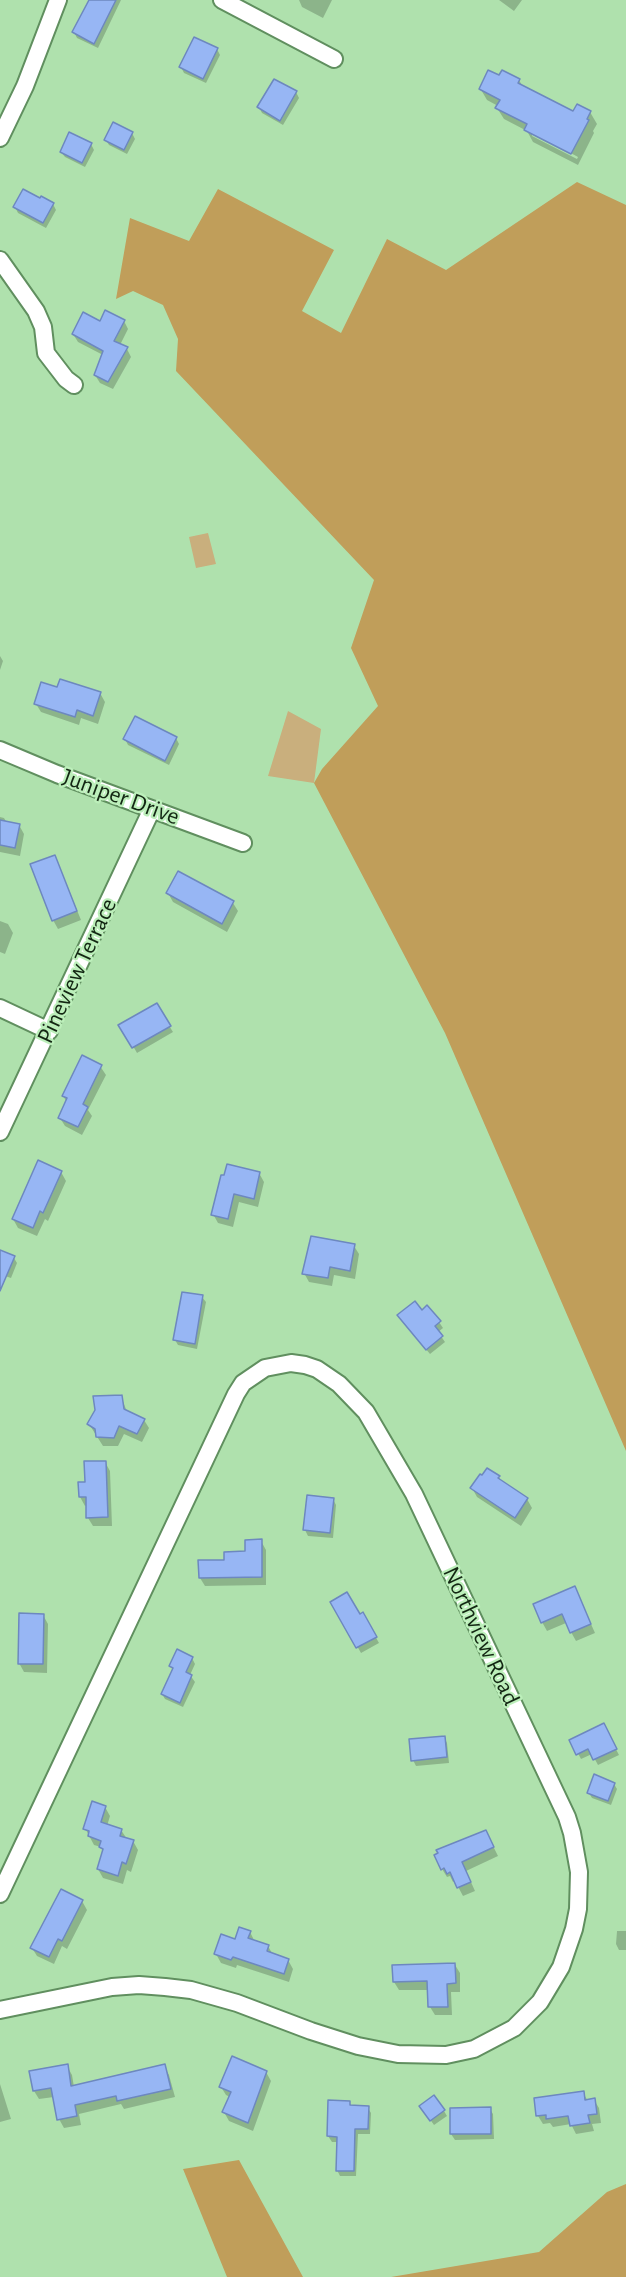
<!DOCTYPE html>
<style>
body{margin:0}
canvas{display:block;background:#afe1ad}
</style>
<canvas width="626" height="2277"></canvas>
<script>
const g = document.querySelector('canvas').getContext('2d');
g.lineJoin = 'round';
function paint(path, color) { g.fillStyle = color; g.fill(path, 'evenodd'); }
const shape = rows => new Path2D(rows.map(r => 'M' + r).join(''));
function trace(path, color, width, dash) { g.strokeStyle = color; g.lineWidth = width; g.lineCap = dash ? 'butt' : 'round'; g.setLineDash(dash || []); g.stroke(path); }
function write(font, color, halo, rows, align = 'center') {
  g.font = font + ' "Alegreya Sans",sans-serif'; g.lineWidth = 4.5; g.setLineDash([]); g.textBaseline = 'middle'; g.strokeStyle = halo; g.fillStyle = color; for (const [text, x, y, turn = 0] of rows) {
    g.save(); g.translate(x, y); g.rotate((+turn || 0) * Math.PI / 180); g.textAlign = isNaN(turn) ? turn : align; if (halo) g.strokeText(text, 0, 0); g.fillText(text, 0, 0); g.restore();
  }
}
paint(shape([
 [208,533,216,564,196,568,189,537],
 [288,711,321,729,314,783,268,776]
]), '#c9af7d');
paint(shape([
 [577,182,626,205,626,1451,445,1033,314,783,322,769,378,706,351,648,374,580,176,371,178,339,163,305,133,291,116,299,130,218,189,241,218,189,334,250,302,311,341,333,387,239,446,270],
 [239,2160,303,2277,227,2277,183,2169],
 [626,2184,626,2277,391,2277,539,2252,607,2192]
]), '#c09e5a');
paint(shape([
 [89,0,121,0,98,48,77,38,74,32],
 [299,0,332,0,323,18,302,7],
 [499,0,522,0,514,11],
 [217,49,220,55,206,83,184,73,181,67],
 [519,80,523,87,574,113,590,112,597,124,593,131,594,133,578,165,533,142,527,131,504,119,497,108,498,106,487,100,480,88],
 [532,132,578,157,577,159,532,136],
 [296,92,299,98,283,125,262,113,259,107],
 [132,133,135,139,127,154,109,145,106,140],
 [91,144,94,150,85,167,65,157,61,152],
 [53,204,56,210,46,228,18,213,15,207],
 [124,321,128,329,120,345,127,349,131,357,113,389,100,383,95,375,103,355,78,342,73,334,100,323],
 [0,656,3,661,0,670],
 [58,689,100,693,105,702,98,724,81,718,79,725,41,712,36,704],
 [176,738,179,744,169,765,128,745,125,739],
 [0,817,4,818,7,823,19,825,24,834,20,856,0,852],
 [55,856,81,920,58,929,53,920],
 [168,893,233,903,238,911,227,932,173,902],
 [0,921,8,924,13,933,5,954,0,952],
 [156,1005,173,1032,137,1053,121,1025],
 [100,1066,106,1075,88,1110,92,1116,82,1135,65,1126,60,1118,67,1102,63,1096],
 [61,1172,66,1181,48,1221,45,1219,37,1236,18,1228,13,1219],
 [259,1173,264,1182,258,1207,239,1202,233,1227,218,1223,213,1214,222,1176],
 [354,1246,359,1254,355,1279,334,1275,332,1286,309,1282,304,1273],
 [0,1252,14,1258,17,1263,11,1278,5,1276,0,1289],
 [202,1297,206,1302,197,1349,178,1345,175,1340],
 [422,1312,439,1322,443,1328,438,1332,445,1342,430,1354,402,1321],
 [121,1396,127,1412,144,1420,149,1428,142,1442,124,1434,118,1446,103,1446,89,1424],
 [105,1462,110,1471,112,1526,93,1526,88,1518,87,1505,85,1506,80,1497,87,1483],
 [499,1477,502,1483,527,1499,532,1508,521,1526,477,1497,472,1488],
 [333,1499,336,1505,333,1538,308,1536,305,1530],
 [261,1541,266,1550,266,1585,205,1586,200,1578,226,1561,247,1553],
 [575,1588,595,1633,576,1641,566,1623,547,1631,542,1622],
 [332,1602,359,1616,363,1614,379,1643,361,1653],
 [43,1615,48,1624,47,1673,24,1672,19,1663],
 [192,1658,195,1664,190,1675,195,1682,183,1707,165,1699,162,1694,173,1670,171,1666],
 [606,1730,619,1755,598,1765,592,1754,581,1759,571,1740],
 [444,1737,447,1743,449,1763,416,1766,413,1760],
 [614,1784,617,1789,611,1805,592,1798,589,1793],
 [105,1807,110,1816,107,1826,121,1830,127,1839,133,1841,138,1850,131,1872,127,1870,123,1884,103,1878,98,1869,104,1852,101,1847,94,1845,85,1828],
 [490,1840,498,1856,466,1871,475,1891,463,1896,455,1881,453,1882,450,1876,447,1877,442,1869],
 [82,1901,87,1910,67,1949,62,1946,54,1964,37,1956,32,1948],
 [617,1931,626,1931,626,1950,619,1950,616,1944],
 [250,1932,255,1942,268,1946,273,1955,288,1960,293,1969,289,1982,237,1965,236,1968,221,1963,216,1954],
 [455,1965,460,1973,460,1992,451,1992,452,2015,435,2015,430,2007,429,1990,399,1990,394,1982],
 [67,2066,72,2075,74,2087,164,2066,169,2075,175,2097,124,2109,121,2104,79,2114,81,2125,64,2128,59,2119,54,2097,39,2099,34,2091],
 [266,2072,271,2081,253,2131,229,2121,224,2112,230,2097,226,2095,221,2087],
 [0,2084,11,2119,0,2122],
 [583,2093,588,2101,594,2100,599,2108,601,2123,592,2124,594,2131,576,2134,571,2124,553,2127,550,2123,543,2124,538,2116],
 [349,2102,352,2107,368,2108,371,2113,370,2134,358,2134,356,2176,340,2176,337,2170,338,2142,332,2142,328,2136],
 [490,2109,493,2114,494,2139,455,2140,451,2134],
 [424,2111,444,2111,447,2116,434,2125]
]), '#0003');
const building = shape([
 [89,0,116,0,94,44,72,32,89,0],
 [194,37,218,48,203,79,179,67,194,37],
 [488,70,499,75,502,70,520,79,518,83,573,111,577,104,591,111,587,119,589,120,571,154,524,130,527,124,495,108,500,100,479,89,488,70],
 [274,79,297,91,280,121,257,107,274,79],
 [113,122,133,132,124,150,104,140,113,122],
 [69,132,92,143,82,163,60,152,69,132],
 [23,189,40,198,41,196,54,203,43,223,13,207,23,189],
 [105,310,125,320,114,341,128,347,108,382,94,375,103,351,72,334,83,312,100,321,105,310],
 [60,679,101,692,93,716,77,710,75,717,34,704,41,682,57,687,60,679],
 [135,716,177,737,165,761,123,739,135,716],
 [0,820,20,824,15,848,0,845,0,820],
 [55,855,77,911,52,921,30,864,55,855],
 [178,871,234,901,222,924,166,893,178,871],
 [157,1003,171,1026,132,1048,118,1025,157,1003],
 [82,1055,102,1065,83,1104,88,1107,78,1127,58,1118,67,1098,62,1096,82,1055],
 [38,1160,62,1171,43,1213,40,1211,33,1228,12,1219,38,1160],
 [227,1164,260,1172,254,1199,234,1194,228,1219,211,1215,221,1175,224,1175,227,1164],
 [311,1236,355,1244,350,1271,330,1267,328,1278,302,1274,311,1236],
 [0,1250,15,1256,0,1291,0,1250],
 [182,1292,203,1295,195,1344,173,1340,182,1292],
 [415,1301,422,1310,427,1305,441,1321,435,1326,443,1336,426,1350,397,1315,415,1301],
 [122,1395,124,1409,145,1419,137,1434,119,1426,114,1438,96,1437,95,1429,87,1424,95,1410,93,1396,122,1395],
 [84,1461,106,1461,108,1517,86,1518,86,1497,79,1497,78,1482,85,1482,84,1461],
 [487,1468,500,1476,498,1478,528,1498,515,1518,470,1488,480,1474,482,1475,487,1468],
 [307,1495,334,1498,330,1533,303,1530,307,1495],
 [262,1539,262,1577,199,1578,198,1560,224,1560,224,1552,245,1551,245,1540,262,1539],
 [575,1586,591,1624,570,1633,562,1614,541,1623,533,1604,575,1586],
 [347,1592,360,1614,363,1612,377,1637,356,1648,330,1602,347,1592],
 [19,1613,44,1614,43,1664,18,1664,19,1613],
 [177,1649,193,1657,186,1672,192,1675,180,1703,161,1694,173,1668,169,1666,177,1649],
 [604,1723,617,1749,593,1760,588,1749,576,1755,569,1740,604,1723],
 [445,1736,447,1757,411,1761,409,1739,445,1736],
 [594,1774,615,1783,608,1801,587,1793,594,1774],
 [92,1801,106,1806,101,1822,122,1829,120,1836,134,1840,126,1864,122,1862,118,1876,97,1869,103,1849,99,1847,101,1841,88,1836,89,1831,83,1829,92,1801],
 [486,1830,494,1847,462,1862,471,1882,457,1888,450,1872,447,1874,444,1868,441,1870,434,1855,438,1853,436,1850,486,1830],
 [61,1889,83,1900,62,1941,58,1939,49,1957,30,1948,61,1889],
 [239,1927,251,1931,248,1938,269,1945,267,1951,289,1959,284,1974,233,1957,231,1960,214,1954,221,1934,235,1939,239,1927],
 [455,1963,456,1983,447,1984,448,2007,428,2007,427,1981,393,1982,392,1965,455,1963],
 [232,2056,267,2071,248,2123,222,2112,231,2092,219,2087,232,2056],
 [68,2064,71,2086,165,2064,171,2089,117,2101,116,2096,75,2105,77,2116,57,2120,51,2088,33,2091,29,2071,68,2064],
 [584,2091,585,2100,595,2098,597,2114,588,2115,590,2123,570,2126,568,2116,546,2119,546,2115,536,2116,534,2098,584,2091],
 [434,2095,445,2110,430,2121,419,2106,434,2095],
 [328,2100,350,2101,350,2105,369,2106,368,2129,355,2129,354,2171,336,2171,337,2137,327,2136,328,2100],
 [491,2107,491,2134,450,2134,450,2108,491,2107]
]);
paint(building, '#97b6f4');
trace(building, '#6d88bf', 1.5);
const minor = shape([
 [222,0,334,59],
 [0,138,25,86,58,0],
 [0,260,36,311,43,327,46,353,66,379,74,385],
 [0,750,57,774,243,843],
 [0,1008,49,1031],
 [0,1132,152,809],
 [0,1894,236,1394,243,1383,265,1368,291,1363,305,1365,317,1369,339,1384,366,1412,414,1494,567,1817,572,1833,579,1872,578,1909,574,1929,561,1967,540,2002,514,2028,474,2049,446,2055,398,2054,358,2046,311,2031,237,2003,191,1990,165,1987,139,1985,112,1987,0,2010]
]);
trace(minor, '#608f5f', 20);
trace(minor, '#fff', 16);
write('24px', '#132713', '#bcefba', [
 ["Juniper Drive",121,797,20],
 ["Pineview Terrace",77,971,-65],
 ["Northview Road",481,1636,65]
]);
</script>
